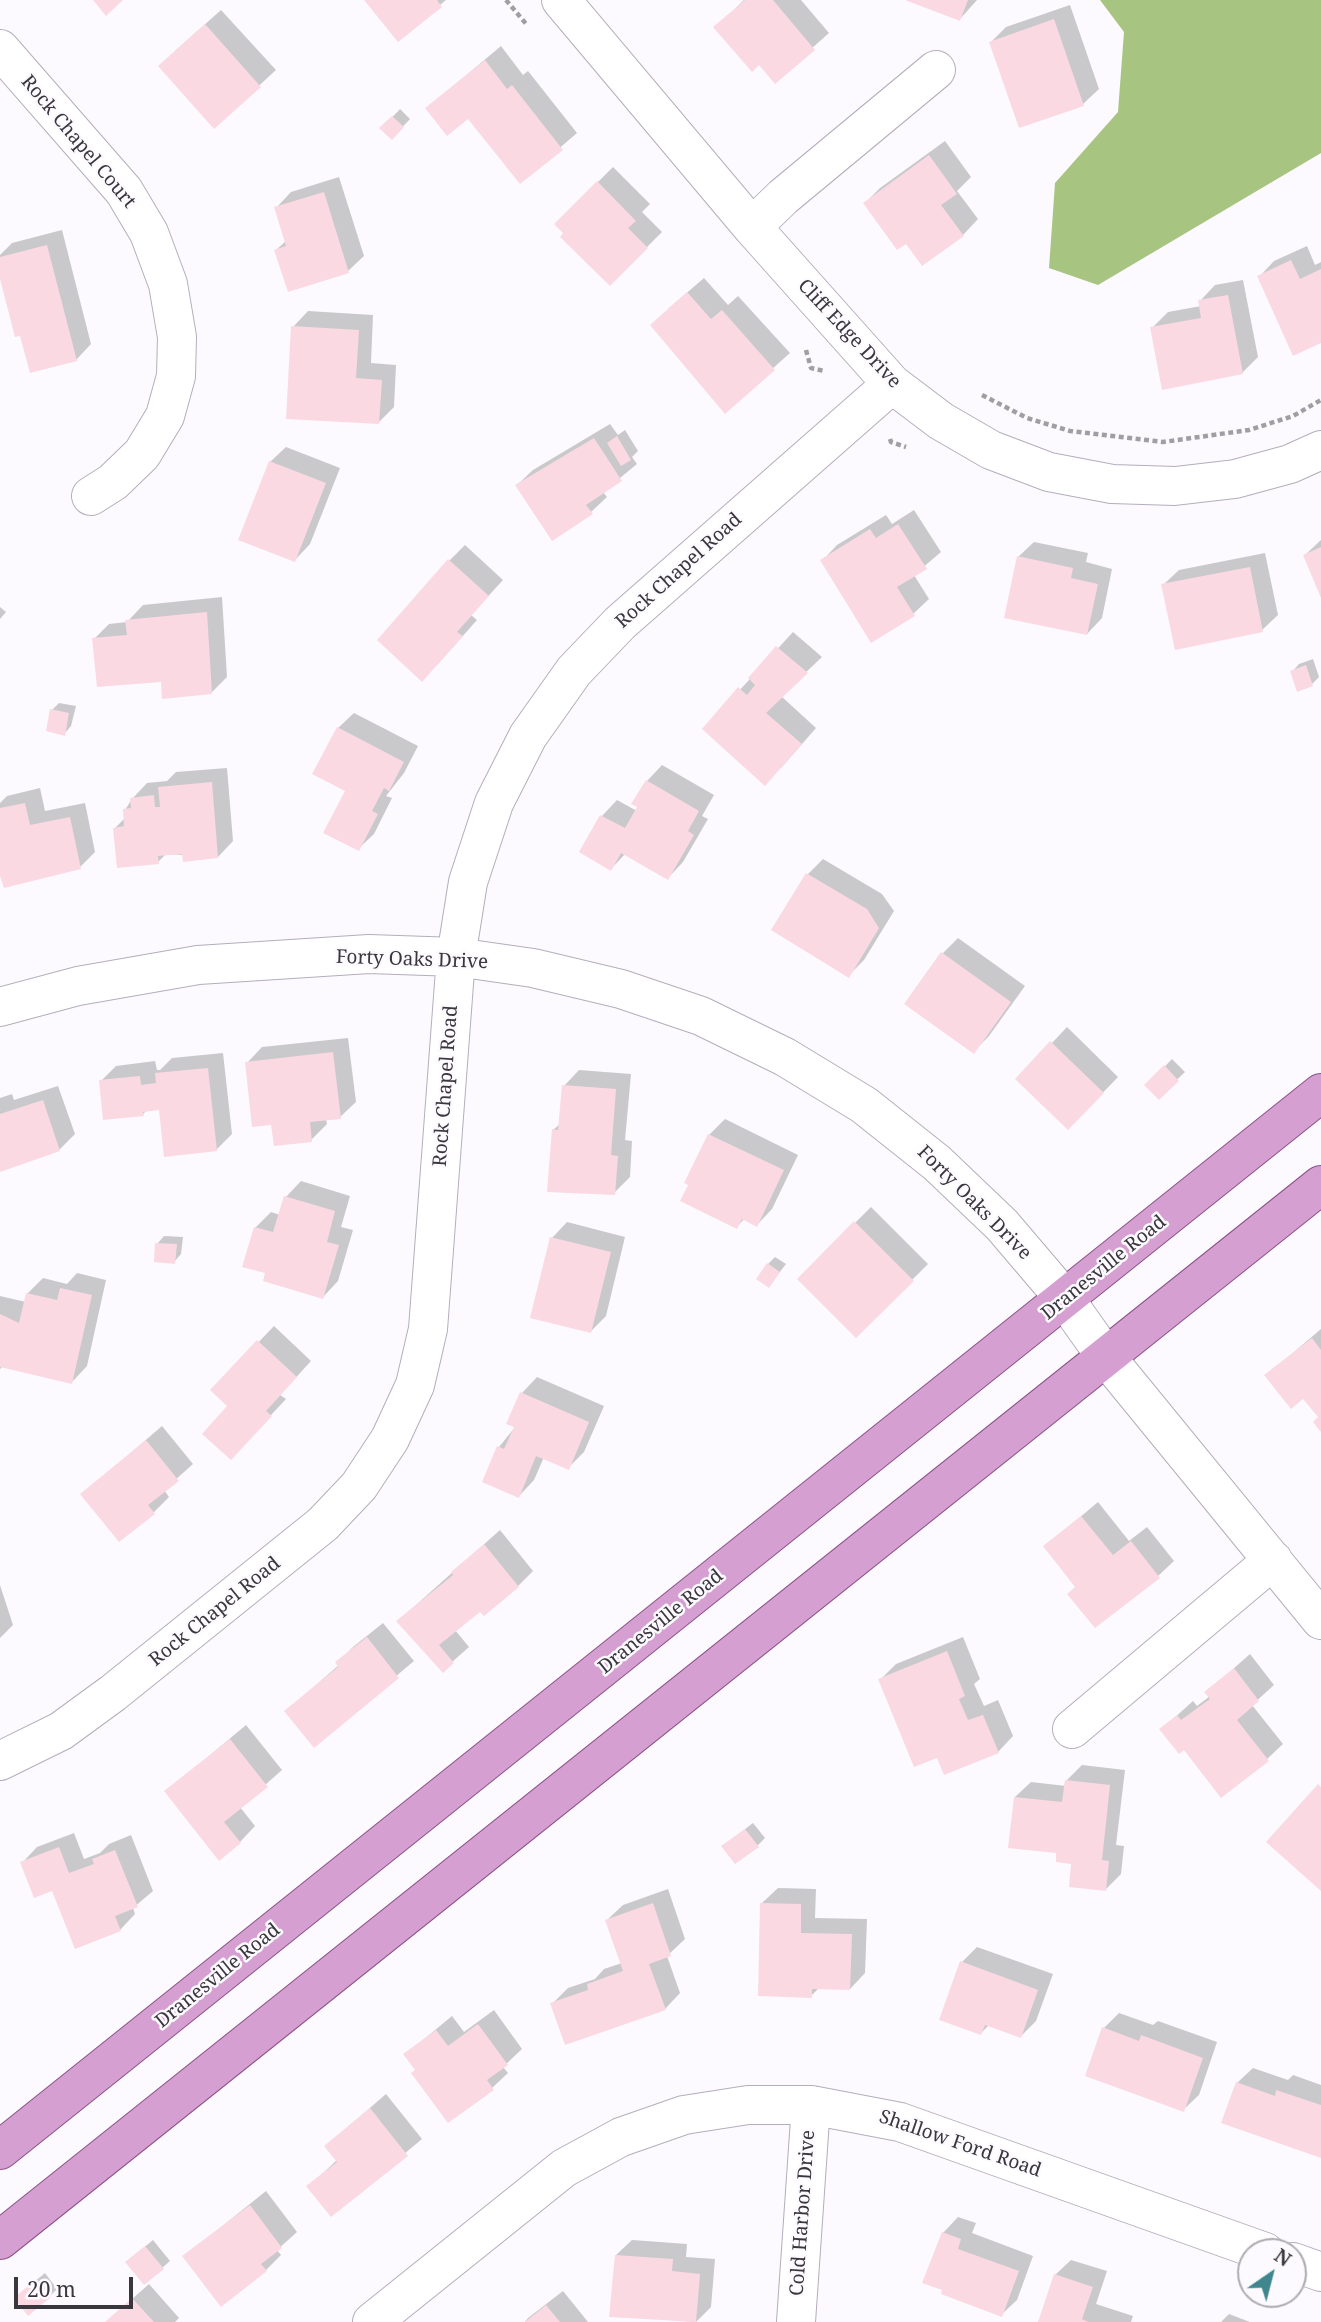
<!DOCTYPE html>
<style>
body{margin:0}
#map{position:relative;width:1321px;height:2322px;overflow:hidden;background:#fcfafe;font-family:"Noto Serif",serif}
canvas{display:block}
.north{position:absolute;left:1237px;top:2238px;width:70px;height:70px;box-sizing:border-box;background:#fcfafe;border:2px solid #aeacb1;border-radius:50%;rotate:35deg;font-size:19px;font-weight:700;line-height:28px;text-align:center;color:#39373d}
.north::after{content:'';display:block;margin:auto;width:24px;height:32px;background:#3f878d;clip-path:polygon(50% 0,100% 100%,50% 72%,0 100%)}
.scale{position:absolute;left:14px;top:2277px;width:119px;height:32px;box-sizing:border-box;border:4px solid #39373d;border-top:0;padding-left:9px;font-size:21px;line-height:24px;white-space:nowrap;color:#39373d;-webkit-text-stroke:5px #fcfafe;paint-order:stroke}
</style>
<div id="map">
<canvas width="1321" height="2322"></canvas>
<div class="north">N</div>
<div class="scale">20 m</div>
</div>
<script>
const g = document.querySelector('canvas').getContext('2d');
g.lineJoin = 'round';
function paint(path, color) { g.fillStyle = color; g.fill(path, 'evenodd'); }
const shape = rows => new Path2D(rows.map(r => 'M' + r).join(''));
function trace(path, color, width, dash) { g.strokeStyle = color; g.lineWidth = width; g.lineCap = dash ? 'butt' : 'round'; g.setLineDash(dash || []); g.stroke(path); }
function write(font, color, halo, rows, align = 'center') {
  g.font = font + ' "Noto Serif",serif'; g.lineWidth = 5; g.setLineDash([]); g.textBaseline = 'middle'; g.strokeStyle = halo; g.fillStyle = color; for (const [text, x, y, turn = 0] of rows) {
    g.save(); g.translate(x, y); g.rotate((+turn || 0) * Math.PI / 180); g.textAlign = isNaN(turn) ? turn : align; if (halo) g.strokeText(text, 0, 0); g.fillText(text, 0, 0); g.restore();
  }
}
paint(shape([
 [1100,0,1321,0,1321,153,1098,285,1049,268,1055,183,1118,112,1124,32]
]), '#a7c480');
paint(shape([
 [367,0,446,0,398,40],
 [744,0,801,0,829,33,775,81,759,63,716,27],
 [910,0,977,0,960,19],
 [1070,5,1099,89,1083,104,991,42,1006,27],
 [221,10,276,70,214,127,175,51],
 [501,46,523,75,528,71,577,133,520,182,469,116,427,108],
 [400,109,410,119,392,138,382,128],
 [945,141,971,177,957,191,978,219,963,235,906,242,865,203,880,188],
 [613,167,650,204,642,212,662,232,610,284,556,224],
 [339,177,364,256,348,271,276,250,286,241,276,208,291,192],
 [62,230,91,344,76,360,21,334,0,272,0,255,12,243],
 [1307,246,1315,265,1321,262,1321,341,1259,277,1274,261],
 [704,278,728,305,738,296,790,353,725,411,668,309],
 [1243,280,1258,357,1242,373,1152,328,1168,312,1201,306,1200,301,1215,285],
 [308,311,373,315,371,363,396,365,394,407,378,423,293,327],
 [610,424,618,435,625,430,638,451,632,457,637,464,603,492,607,497,591,512,517,485,533,470],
 [286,447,340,468,310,544,295,560,270,462],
 [914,510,941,552,914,575,929,599,913,614,822,561,837,545,886,515,892,524],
 [1321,540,1321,593,1305,555],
 [1034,542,1088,553,1086,562,1112,569,1102,618,1087,634,1018,557],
 [465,545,503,580,471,615,477,620,437,665,449,561],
 [1265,553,1278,615,1262,630,1163,585,1179,570],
 [222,597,227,677,211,693,162,681,94,639,109,624,127,622,143,605],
 [0,607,6,612,0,619],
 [793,632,822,657,781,696,816,728,781,768,704,729],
 [1313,659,1319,677,1312,684,1292,672,1299,664],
 [59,703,76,706,71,726,64,734,52,710],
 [354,713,418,746,404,773,386,796,392,798,374,834,358,849,338,728],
 [662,765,714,795,702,816,708,819,683,862,668,878,626,853,611,869,581,852,602,816,617,800,637,811,647,781],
 [227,768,233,841,218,857,166,854,158,862,115,828,125,818,125,810,132,799,147,783,167,781,176,772],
 [40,788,45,811,85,803,95,852,80,867,0,874,0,803,7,796],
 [823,859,882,894,894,911,864,960,848,976,774,930,808,874],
 [958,938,1025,986,989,1036,974,1051,943,953],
 [1067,1027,1118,1077,1084,1112,1052,1043],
 [348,1038,356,1102,340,1117,326,1119,327,1124,311,1140,273,1123,247,1063,262,1047],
 [223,1053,232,1134,216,1150,161,1108,148,1109,143,1114,101,1081,116,1066,155,1061,157,1070,160,1070,172,1058],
 [1172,1059,1185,1072,1159,1097,1147,1085],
 [579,1070,631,1074,625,1140,632,1141,630,1177,614,1193,553,1130,561,1123,564,1086],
 [58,1086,75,1134,59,1150,0,1170,0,1098,12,1094,14,1100],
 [725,1119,798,1155,772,1209,757,1225,744,1219,737,1227,709,1135],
 [301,1181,350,1196,341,1227,353,1230,338,1281,323,1297,267,1272,255,1228,271,1212,280,1215,286,1197],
 [871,1207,928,1264,856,1336,799,1279],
 [567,1222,625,1237,606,1316,591,1331,552,1238],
 [164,1236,183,1237,181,1254,174,1262,157,1244],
 [775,1257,786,1264,769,1286,768,1264],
 [77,1273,106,1280,87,1366,72,1382,3,1366,0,1369,0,1296,26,1302,27,1294,43,1278,67,1284],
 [274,1326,311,1361,280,1395,286,1399,246,1442,230,1406,213,1390],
 [1321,1329,1321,1429,1320,1417,1304,1397,1267,1375],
 [537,1377,604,1406,584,1452,568,1468,544,1457,534,1480,519,1496,499,1447,516,1426,509,1423,522,1393],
 [162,1426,193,1464,164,1490,169,1497,154,1512,83,1494],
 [1098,1502,1129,1541,1147,1527,1174,1561,1158,1576,1077,1586,1046,1546],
 [500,1530,533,1571,518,1586,480,1609,455,1630,469,1647,443,1670,398,1621],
 [0,1585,13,1625,0,1638],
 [383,1623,414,1661,314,1745,286,1711,339,1665,337,1663,353,1647],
 [963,1637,980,1679,974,1684,984,1706,998,1700,1013,1736,998,1752,938,1756,880,1680,896,1664],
 [1250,1654,1274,1685,1252,1705,1283,1744,1267,1759,1184,1748,1162,1729,1193,1701,1197,1706,1210,1696,1207,1692],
 [246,1725,282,1770,240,1807,255,1826,240,1842,166,1792],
 [1082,1765,1125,1770,1116,1845,1124,1846,1121,1874,1105,1890,1058,1851,1015,1797,1031,1782,1066,1786,1066,1781],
 [753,1823,765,1838,758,1845,723,1846],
 [74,1833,84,1859,100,1853,109,1844,131,1835,153,1891,133,1908,135,1914,120,1930,53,1889,22,1863,37,1847],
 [778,1888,816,1889,815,1918,867,1919,865,1973,850,1989,819,1988,811,1996,762,1903],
 [668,1889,685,1939,667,1956,680,1993,665,2009,552,2004,568,1988,595,1979,604,1969,622,1963,607,1920,623,1905],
 [977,1947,1053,1974,1036,2021,1021,2036,989,2025,981,2033,962,1962],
 [494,2010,522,2049,503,2067,508,2073,492,2088,417,2069,406,2054,452,2016,464,2032],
 [1119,2013,1153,2025,1158,2021,1217,2042,1199,2095,1183,2110,1104,2028],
 [1253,2068,1288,2080,1293,2075,1321,2085,1321,2156,1237,2083],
 [386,2094,422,2139,331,2215,309,2186,337,2160,326,2146],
 [266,2191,297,2232,277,2250,281,2255,266,2270,185,2256],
 [958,2217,976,2223,972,2233,1033,2256,1017,2300,1001,2315,943,2233],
 [153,2240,170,2261,162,2268,135,2255],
 [632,2240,687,2244,686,2257,715,2259,711,2307,696,2322,611,2315,616,2255],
 [1071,2260,1107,2271,1096,2304,1133,2316,1131,2322,1040,2322,1055,2275],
 [45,2273,57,2289,50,2296,23,2291],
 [149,2284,179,2318,175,2322,106,2322],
 [563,2291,588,2322,525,2322,528,2318],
 [1229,2314,1250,2322,1221,2322]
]), '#0003');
paint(shape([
 [93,0,123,0,106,16],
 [364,0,437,0,442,7,398,42],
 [745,0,773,0,815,50,775,84,759,65,752,72,713,27],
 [905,0,968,0,960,21],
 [1054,19,1084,106,1019,128,989,42],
 [205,24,261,87,214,129,158,66],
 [485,60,507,89,512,85,563,150,520,184,468,119,447,136,425,108],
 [392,116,404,127,392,140,379,128],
 [929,155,957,194,941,205,964,236,922,266,906,244,897,250,863,203],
 [597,181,636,221,628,228,648,248,610,286,560,237,563,233,554,224],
 [324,192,349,273,288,292,274,250,286,246,274,207],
 [47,245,77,361,30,373,20,336,15,337,0,279,0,257],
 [1291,260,1300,279,1321,269,1321,343,1293,356,1257,276],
 [687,292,711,319,722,310,775,370,725,414,650,325],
 [1228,295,1243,374,1162,390,1150,327,1201,318,1198,300],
 [291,326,359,330,356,378,382,380,379,424,286,419],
 [617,436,631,460,621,466,607,443],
 [594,438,622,481,586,505,593,514,552,541,515,485],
 [269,461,326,483,295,562,238,540],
 [898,524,927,569,897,587,915,616,871,643,820,560,870,529,876,538],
 [1321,547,1321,598,1303,555],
 [1017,556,1073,568,1071,578,1098,584,1087,635,1004,618],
 [448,559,489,596,457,632,463,636,422,682,377,640],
 [1250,567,1263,632,1175,650,1161,584],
 [207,612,212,694,162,699,161,682,97,687,92,638,127,635,125,620],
 [776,646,808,673,766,713,802,744,765,786,702,729,738,687,747,695,755,685,748,678],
 [1306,665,1313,686,1297,692,1290,671],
 [50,709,69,713,65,736,46,731],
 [337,727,404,762,389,791,384,788,372,811,378,814,359,851,323,833,345,791,312,774],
 [646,780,699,811,688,831,694,835,668,880,621,853,611,871,579,852,600,815,625,828,637,807,631,804],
 [212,782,218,858,183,862,182,854,158,856,159,864,117,868,113,828,124,826,123,809,131,808,130,798,154,795,155,807,160,807,158,787],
 [25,803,30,825,70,817,81,869,4,888,0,876,0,808],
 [806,873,867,909,879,928,849,978,771,930],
 [941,952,1011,1002,974,1054,904,1004],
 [1050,1041,1104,1093,1068,1130,1015,1079],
 [333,1052,341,1119,310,1122,312,1142,274,1146,271,1125,252,1127,245,1062],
 [1164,1065,1179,1081,1159,1100,1144,1085],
 [208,1068,217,1151,164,1157,159,1110,143,1112,144,1116,103,1120,99,1080,140,1076,141,1085,156,1083,155,1073],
 [562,1085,616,1089,611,1155,618,1156,615,1195,547,1192,552,1129,558,1130],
 [43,1100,60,1151,0,1172,0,1114],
 [708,1134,784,1170,757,1227,742,1219,737,1229,680,1201,688,1185,684,1183],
 [284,1196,335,1211,327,1242,339,1245,323,1299,263,1281,265,1273,242,1267,254,1227,273,1232],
 [854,1221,914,1281,856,1338,797,1279],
 [550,1237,611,1252,591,1333,530,1318],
 [155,1243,177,1244,175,1264,154,1262],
 [767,1263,780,1272,769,1288,756,1279],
 [60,1288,92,1295,72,1384,0,1367,0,1314,19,1323,26,1293,57,1300],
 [1312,1338,1321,1350,1321,1432,1313,1422,1318,1417,1303,1399,1291,1409,1264,1375],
 [257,1340,297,1377,266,1411,272,1416,231,1460,202,1434,227,1406,210,1390],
 [520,1392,589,1422,569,1470,536,1456,519,1498,482,1482,497,1446,504,1449,514,1427,506,1424],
 [146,1440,179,1481,148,1505,155,1514,119,1542,80,1494],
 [1081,1516,1113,1555,1131,1541,1160,1578,1095,1628,1067,1594,1075,1587,1043,1546],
 [484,1544,519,1587,484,1616,480,1612,439,1645,454,1663,443,1673,396,1621,453,1575,451,1572],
 [367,1637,399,1678,314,1748,284,1711,338,1667,335,1662],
 [947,1651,965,1696,959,1699,968,1720,983,1715,999,1753,944,1775,937,1758,914,1767,878,1679],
 [1234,1668,1259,1701,1237,1720,1269,1761,1221,1798,1184,1750,1179,1754,1159,1729,1177,1715,1181,1720,1210,1699,1204,1692],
 [230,1739,268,1787,224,1822,241,1843,219,1861,164,1791],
 [1065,1780,1110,1785,1102,1860,1109,1861,1106,1891,1069,1887,1071,1864,1056,1862,1056,1853,1008,1848,1014,1797,1062,1802],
 [1318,1784,1321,1787,1321,1891,1266,1842],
 [745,1829,759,1847,735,1864,721,1846],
 [59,1847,69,1873,94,1864,92,1859,115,1850,138,1907,115,1916,121,1931,75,1949,52,1891,34,1898,20,1862],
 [653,1903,671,1956,649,1964,666,2010,565,2045,550,2003,588,1990,587,1984,623,1971,605,1920],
 [760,1903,801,1904,801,1933,852,1934,850,1990,812,1989,812,1998,758,1996],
 [960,1961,1038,1990,1021,2038,985,2025,981,2035,939,2020],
 [478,2024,508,2065,487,2080,494,2090,448,2123,411,2073,415,2070,403,2054,436,2030,448,2046],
 [1102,2027,1139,2041,1141,2035,1203,2058,1184,2112,1085,2076],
 [1236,2082,1275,2096,1276,2090,1321,2105,1321,2158,1221,2123],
 [370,2108,408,2156,331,2217,306,2186,337,2162,324,2146],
 [250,2205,282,2248,261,2264,267,2271,221,2307,182,2256],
 [942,2232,961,2239,958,2249,1019,2271,1002,2317,941,2294,942,2290,922,2283],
 [145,2246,164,2269,144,2285,125,2262],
 [615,2255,673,2259,672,2271,700,2274,696,2322,609,2317],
 [1054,2274,1093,2287,1082,2319,1088,2322,1038,2322],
 [36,2279,51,2297,28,2316,14,2298],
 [132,2298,154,2322,105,2322],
 [546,2305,560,2322,525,2322]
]), '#fad9e2');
const minor = shape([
 [561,0,752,227,892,384,941,421,991,450,1049,472,1112,484,1175,486,1235,479,1290,464,1321,450],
 [0,49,124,191,149,233,168,284,177,337,176,376,165,416,142,454,113,482,91,496],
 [752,227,783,197,936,70],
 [0,1007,78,986,198,965,369,954,456,957,533,968,621,989,701,1016,785,1057,864,1105,937,1163,1002,1225,1065,1299,1106,1357,1321,1620],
 [1072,1729,1273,1560],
 [0,1761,61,1731,113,1693,323,1524,359,1486,390,1439,415,1385,428,1329,456,957,468,882,494,803,528,736,574,671,620,623,892,384],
 [1293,2262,1321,2272],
 [372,2322,564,2168,621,2137,684,2115,748,2105,811,2105,900,2122,1265,2252],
 [796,2322,811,2105]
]);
const major = shape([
 [0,2150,1321,1093],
 [0,2240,1321,1185]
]);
trace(minor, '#b4adbe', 40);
trace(major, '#8c528a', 40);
trace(shape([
 [506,0,527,25],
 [806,350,811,368,824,371],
 [982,395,1027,418,1070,431,1163,442,1249,430,1293,416,1321,400],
 [890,439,891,442,906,447]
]), '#a09ea3', 4.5, [5, 3.5]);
trace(minor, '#fff', 38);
trace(major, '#d5a0d1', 38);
write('19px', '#39373d', '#fcfafe', [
 ["Rock Chapel Court",78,142,50],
 ["Cliff Edge Drive",849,334,47],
 ["Rock Chapel Road",679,571,-42],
 ["Forty Oaks Drive",412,960,2],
 ["Rock Chapel Road",446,1086,-86],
 ["Forty Oaks Drive",974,1203,45],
 ["Dranesville Road",1104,1268,-39],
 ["Rock Chapel Road",215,1612,-39],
 ["Dranesville Road",661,1622,-39],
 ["Dranesville Road",218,1976,-39],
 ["Shallow Ford Road",960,2144,19],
 ["Cold Harbor Drive",803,2213,-86]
]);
</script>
